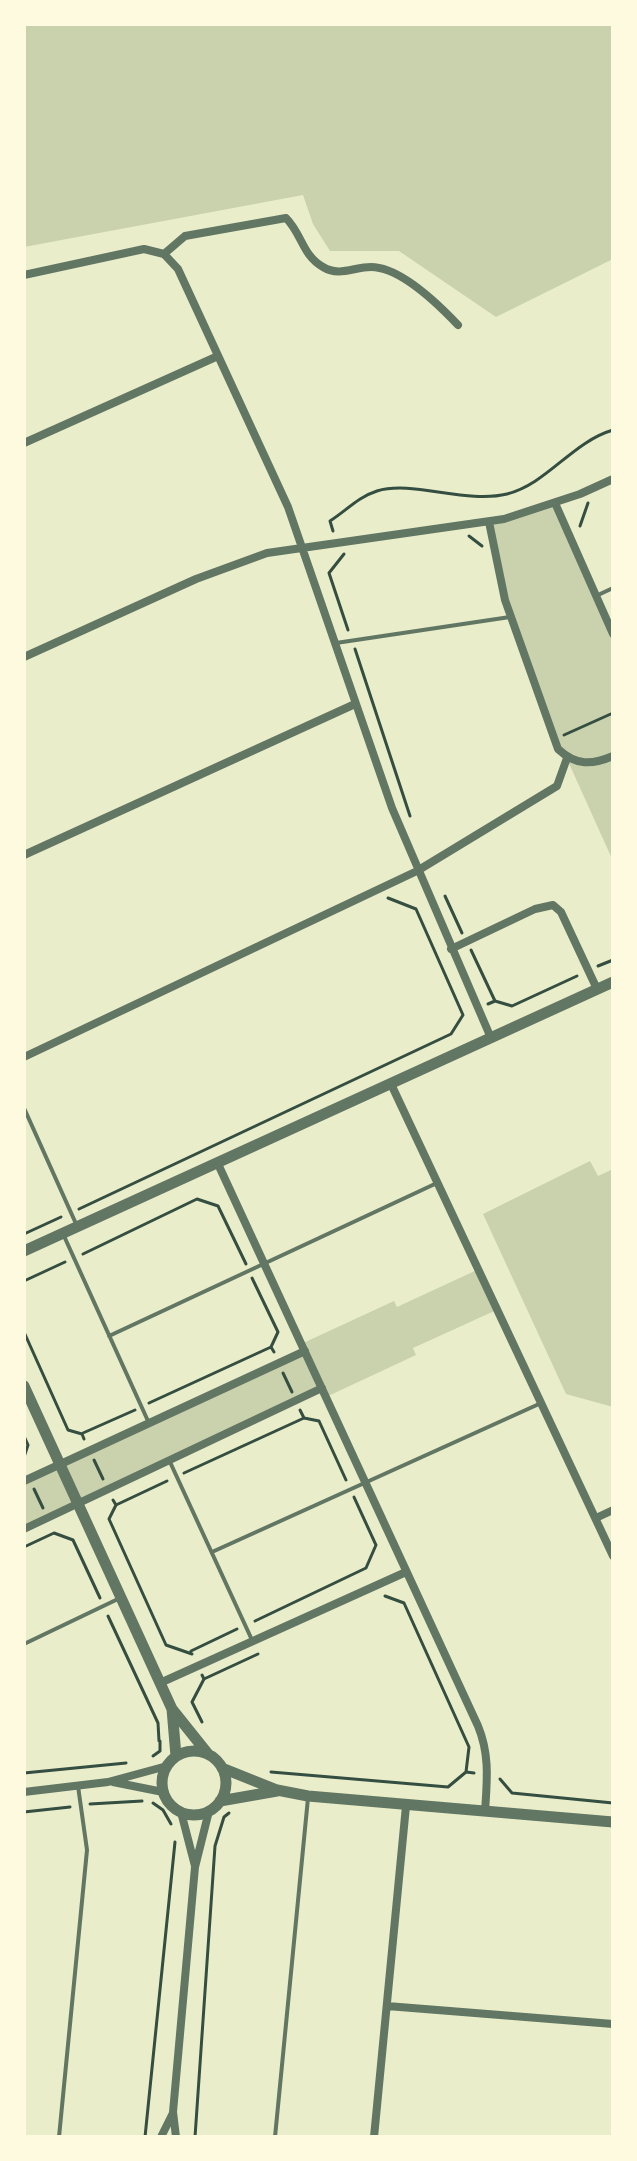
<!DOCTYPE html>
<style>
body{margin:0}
#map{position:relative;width:637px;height:2161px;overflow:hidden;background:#e9edc9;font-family:Lato,sans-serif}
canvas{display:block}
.frame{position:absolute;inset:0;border:26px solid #fefae0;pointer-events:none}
</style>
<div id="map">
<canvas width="637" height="2161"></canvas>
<div class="frame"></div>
</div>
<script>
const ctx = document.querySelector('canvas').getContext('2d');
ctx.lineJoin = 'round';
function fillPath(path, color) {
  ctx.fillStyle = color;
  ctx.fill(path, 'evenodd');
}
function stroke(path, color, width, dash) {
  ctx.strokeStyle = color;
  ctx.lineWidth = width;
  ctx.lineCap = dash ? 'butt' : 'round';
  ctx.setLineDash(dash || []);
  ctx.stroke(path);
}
fillPath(new Path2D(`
 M24 24H613V259L496 317 399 251H330L313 224 303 195 24 247Z
 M555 503 613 634V861L567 759 558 749 505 600 489 522Z
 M590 1161 598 1176 613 1169V1407L566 1394 483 1214Z
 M479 1269 501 1308 413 1348 416 1355 326 1397 322 1389 24 1528V1481L304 1352 301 1344 394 1301 397 1307Z`), '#cad2ad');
stroke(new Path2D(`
 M580 526 588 503
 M333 531 330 521C346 511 358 497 377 491 412 480 466 504 507 494 547 484 572 442 613 430
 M469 536 482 546
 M344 554 329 573 348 630
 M355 649 410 816
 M564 735 613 713
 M445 896 462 933
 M471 950 495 1001
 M598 966 613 960
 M488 1004 495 1001 512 1006 577 976
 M79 1209 451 1034 463 1015 416 909 388 898
 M24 1234 61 1217
 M83 1254 197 1199 218 1206 246 1264
 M252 1278 278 1332 271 1347
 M24 1281 65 1262
 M24 1332 68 1430 82 1434 84 1439
 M283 1373 292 1392
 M149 1403 271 1347 274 1352
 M304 1418 319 1421 346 1480
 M83 1433 135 1410
 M24 1436 28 1445 24 1457
 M94 1460 103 1479
 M184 1473 304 1418 300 1410
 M34 1489 43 1508
 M113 1500 116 1505 109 1519 166 1645 192 1654
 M116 1505 167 1481
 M24 1547 54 1533 73 1540 100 1598
 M385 1596 404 1603 469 1747 466 1772
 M108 1616 158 1723 159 1741
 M255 1621 366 1568 376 1545 354 1497
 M191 1651 237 1629
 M204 1679 258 1654
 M202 1722 192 1702 204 1679 202 1675
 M153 1756 160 1751V1741
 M271 1772 448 1787 466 1772 474 1773
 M24 1773 126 1763
 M500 1779 512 1793 613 1803
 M153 1803 163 1810 171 1824
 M90 1804 142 1801
 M24 1812 70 1807
 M145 2137 175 1842
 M195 2137 215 1846 224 1817 229 1813`), '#344e41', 3);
stroke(new Path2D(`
 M598 595 613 588
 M336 643 510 617
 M24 1108 77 1226
 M64 1236 148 1421
 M109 1336 437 1183
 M170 1462 252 1640
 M212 1552 539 1404
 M24 1644 118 1599
 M59 2137 87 1850 78 1786
 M275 2137 308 1798`), '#617663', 4);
stroke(new Path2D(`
 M164 254 185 236 286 218C302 234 302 255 323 267 339 277 354 267 371 267 400 267 439 305 458 325
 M24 275 144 249 164 254 178 269 288 507 392 808 491 1038
 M24 443 218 356
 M555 503 613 634
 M489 522 505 600 558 749C576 766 592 765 613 756
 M24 657 196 579 267 553 504 519 580 494 613 479
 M24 855 355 704
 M451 949 535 909 553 905 561 912 597 989
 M24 1057 417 871 557 786 567 758
 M391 1084 613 1556
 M218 1164 478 1726C490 1755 487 1781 485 1812
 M24 1481 305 1351
 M596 1518 613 1510
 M24 1529 322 1388
 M160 1683 406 1572
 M113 1782 163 1792
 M24 1792 108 1782 167 1766
 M181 1812 195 1866
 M387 2006 613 2024
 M161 2137 173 2113
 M176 2137 173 2112 195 1867 209 1811
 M374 2137 406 1806`), '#617663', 8);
stroke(new Path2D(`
 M24 1251 613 982
 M24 1386 172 1709 208 1754
 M172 1709 176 1756
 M162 1783a32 32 0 1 1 64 0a32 32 0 1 1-64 0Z
 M222 1768 277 1790 308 1796 613 1822
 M220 1801 277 1791`), '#617663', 11);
</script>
